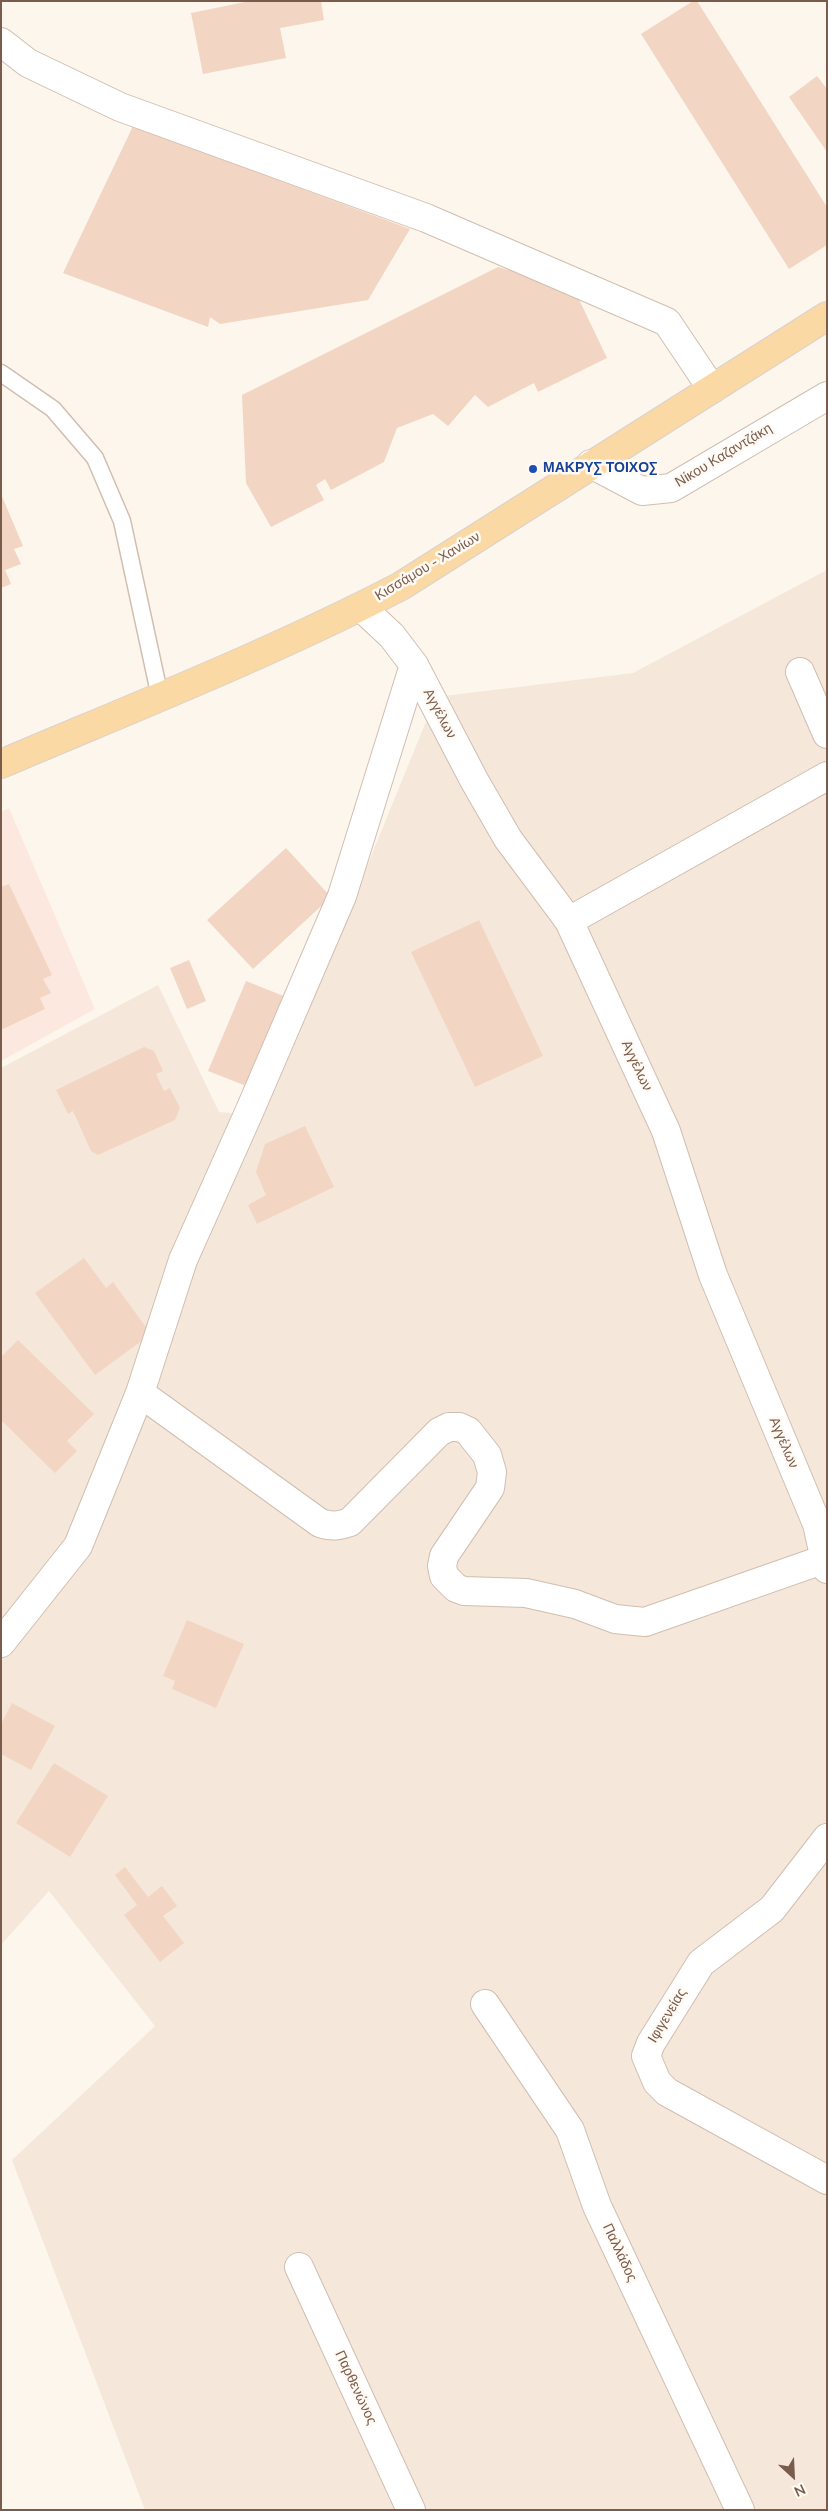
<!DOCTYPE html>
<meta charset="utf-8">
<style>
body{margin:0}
#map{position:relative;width:828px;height:2511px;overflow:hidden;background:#fdf6ec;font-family:"Nunito Sans",sans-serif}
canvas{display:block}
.frame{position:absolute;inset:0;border:2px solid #7a5c4d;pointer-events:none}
.north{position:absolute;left:768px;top:2451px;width:50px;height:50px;-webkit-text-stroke:4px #fffaf3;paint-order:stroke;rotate:155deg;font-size:14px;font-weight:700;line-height:20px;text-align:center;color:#7a5c4d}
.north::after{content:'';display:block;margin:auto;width:18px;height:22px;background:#7a5c4d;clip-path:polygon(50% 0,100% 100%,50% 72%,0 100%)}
</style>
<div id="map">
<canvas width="828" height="2511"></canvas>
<div class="frame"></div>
<div class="north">N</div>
</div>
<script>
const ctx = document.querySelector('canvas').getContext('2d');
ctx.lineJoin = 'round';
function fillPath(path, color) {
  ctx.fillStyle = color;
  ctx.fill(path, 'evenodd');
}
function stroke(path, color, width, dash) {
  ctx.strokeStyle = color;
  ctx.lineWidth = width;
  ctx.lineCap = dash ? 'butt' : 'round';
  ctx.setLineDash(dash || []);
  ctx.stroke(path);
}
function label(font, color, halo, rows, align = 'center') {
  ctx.font = font + ' "Nunito Sans",sans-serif';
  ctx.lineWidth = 5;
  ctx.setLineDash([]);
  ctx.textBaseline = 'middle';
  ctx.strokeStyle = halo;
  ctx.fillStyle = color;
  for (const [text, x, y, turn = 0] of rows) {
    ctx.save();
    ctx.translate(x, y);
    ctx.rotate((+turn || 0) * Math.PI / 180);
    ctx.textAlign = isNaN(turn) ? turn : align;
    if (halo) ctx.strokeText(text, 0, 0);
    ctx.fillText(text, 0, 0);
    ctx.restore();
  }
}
fillPath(new Path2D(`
 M827 570V2510H145L12 2160 155 2026 49 1891 1 1945V1068L158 985 219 1112 261 1116 292 1050 436 697 633 673Z`), '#f5e8da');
fillPath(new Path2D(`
 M9 808 95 1009 1 1061V812Z`), '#fde8e0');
fillPath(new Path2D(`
 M250 1H321L324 20 280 28 286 58 203 74 191 13Z
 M693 1H697L827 207V245L789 269 641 34Z
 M817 76 827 89V152L789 97Z
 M133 126 410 229 368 300 220 324 210 317 208 327 63 273Z
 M498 267 574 289 607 358 538 392 534 383 488 407 475 395 448 426 433 414 397 428 384 462 331 490 325 479 316 485 324 500 271 527 246 483 242 395Z
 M1 494 23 546 14 549 21 564 5 570 11 584 1 588Z
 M286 848 331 897 253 969 207 920Z
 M9 884 52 975 43 979 51 993 40 998 45 1009 1 1030V887Z
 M479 920 543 1056 475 1087 411 952Z
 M189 960 206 1001 187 1009 170 968Z
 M246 981 291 999 254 1089 208 1071Z
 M144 1047 154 1051 163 1071 156 1074 164 1091 170 1088 180 1108 175 1120 98 1155 91 1151 73 1111 68 1114 56 1090Z
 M305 1126 334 1187 257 1224 248 1205 266 1195 256 1172 265 1144Z
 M84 1258 106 1288 113 1282 151 1334 95 1375 35 1293Z
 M18 1340 94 1414 67 1441 77 1451 55 1473 1 1420V1357Z
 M187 1620 244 1644 216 1708 172 1689 175 1681 163 1676Z
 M12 1703 55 1726 31 1770 1 1754V1724Z
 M54 1763 108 1796 70 1857 16 1823Z
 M125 1867 148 1897 162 1886 177 1906 163 1916 184 1943 160 1962 124 1915 137 1905 115 1875Z`), '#f3d5c3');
const lane = new Path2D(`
 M1 373 53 409 95 458 122 521 160 697`);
const street = new Path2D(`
 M1 42 28 63 120 107 426 218 667 322 712 389
 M591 464 642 491 671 488 827 396
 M361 607 392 636 414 665 474 780 508 839 569 921 666 1131 713 1275 817 1524 827 1569
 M800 672 827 734
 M569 921 827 776
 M140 1393 320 1523C332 1527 338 1526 350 1522L439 1432 449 1427H459L468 1431 487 1455 492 1472 490 1488 444 1556 442 1566 444 1576 456 1588 464 1591 526 1593 575 1604 615 1619 645 1622 825 1559
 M1 1643 78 1546 140 1393 183 1260 250 1110 342 896 414 665
 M827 1838 772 1909 701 1963 651 2043 646 2056 657 2082 667 2092 827 2180
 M485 2004 570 2130 597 2206 740 2510
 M299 2267 411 2510`);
const primary = new Path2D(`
 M1 764C135 707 272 653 401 586L827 316`);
stroke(lane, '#d1beb0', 19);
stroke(street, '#d1beb0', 30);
stroke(primary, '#dad1cd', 30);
stroke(lane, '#fff', 16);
stroke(street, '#fff', 28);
stroke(primary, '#fbd9a5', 28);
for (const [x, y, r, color] of [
 [533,469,5,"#1a4fb4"]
]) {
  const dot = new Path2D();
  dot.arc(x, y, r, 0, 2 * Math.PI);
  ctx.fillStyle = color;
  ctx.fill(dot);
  stroke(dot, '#fffaf3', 2);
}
label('14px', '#7a5c4d', '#fffaf3', [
 ["Νίκου Καζαντζάκη",724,456,-31],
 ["Κισσάμου - Χανίων",428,567,-31],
 ["Αγγέλων",439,714,62],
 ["Αγγέλων",636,1066,65],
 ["Αγγέλων",783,1443,67],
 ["Ιφιγενείας",668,2016,-59],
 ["Παλλάδος",619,2253,65],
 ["Παρθενώνος",355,2388,65]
]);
label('bold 14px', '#164399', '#fffaf3', [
 ["ΜΑΚΡΥΣ ΤΟΙΧΟΣ",543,469]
], 'left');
</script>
